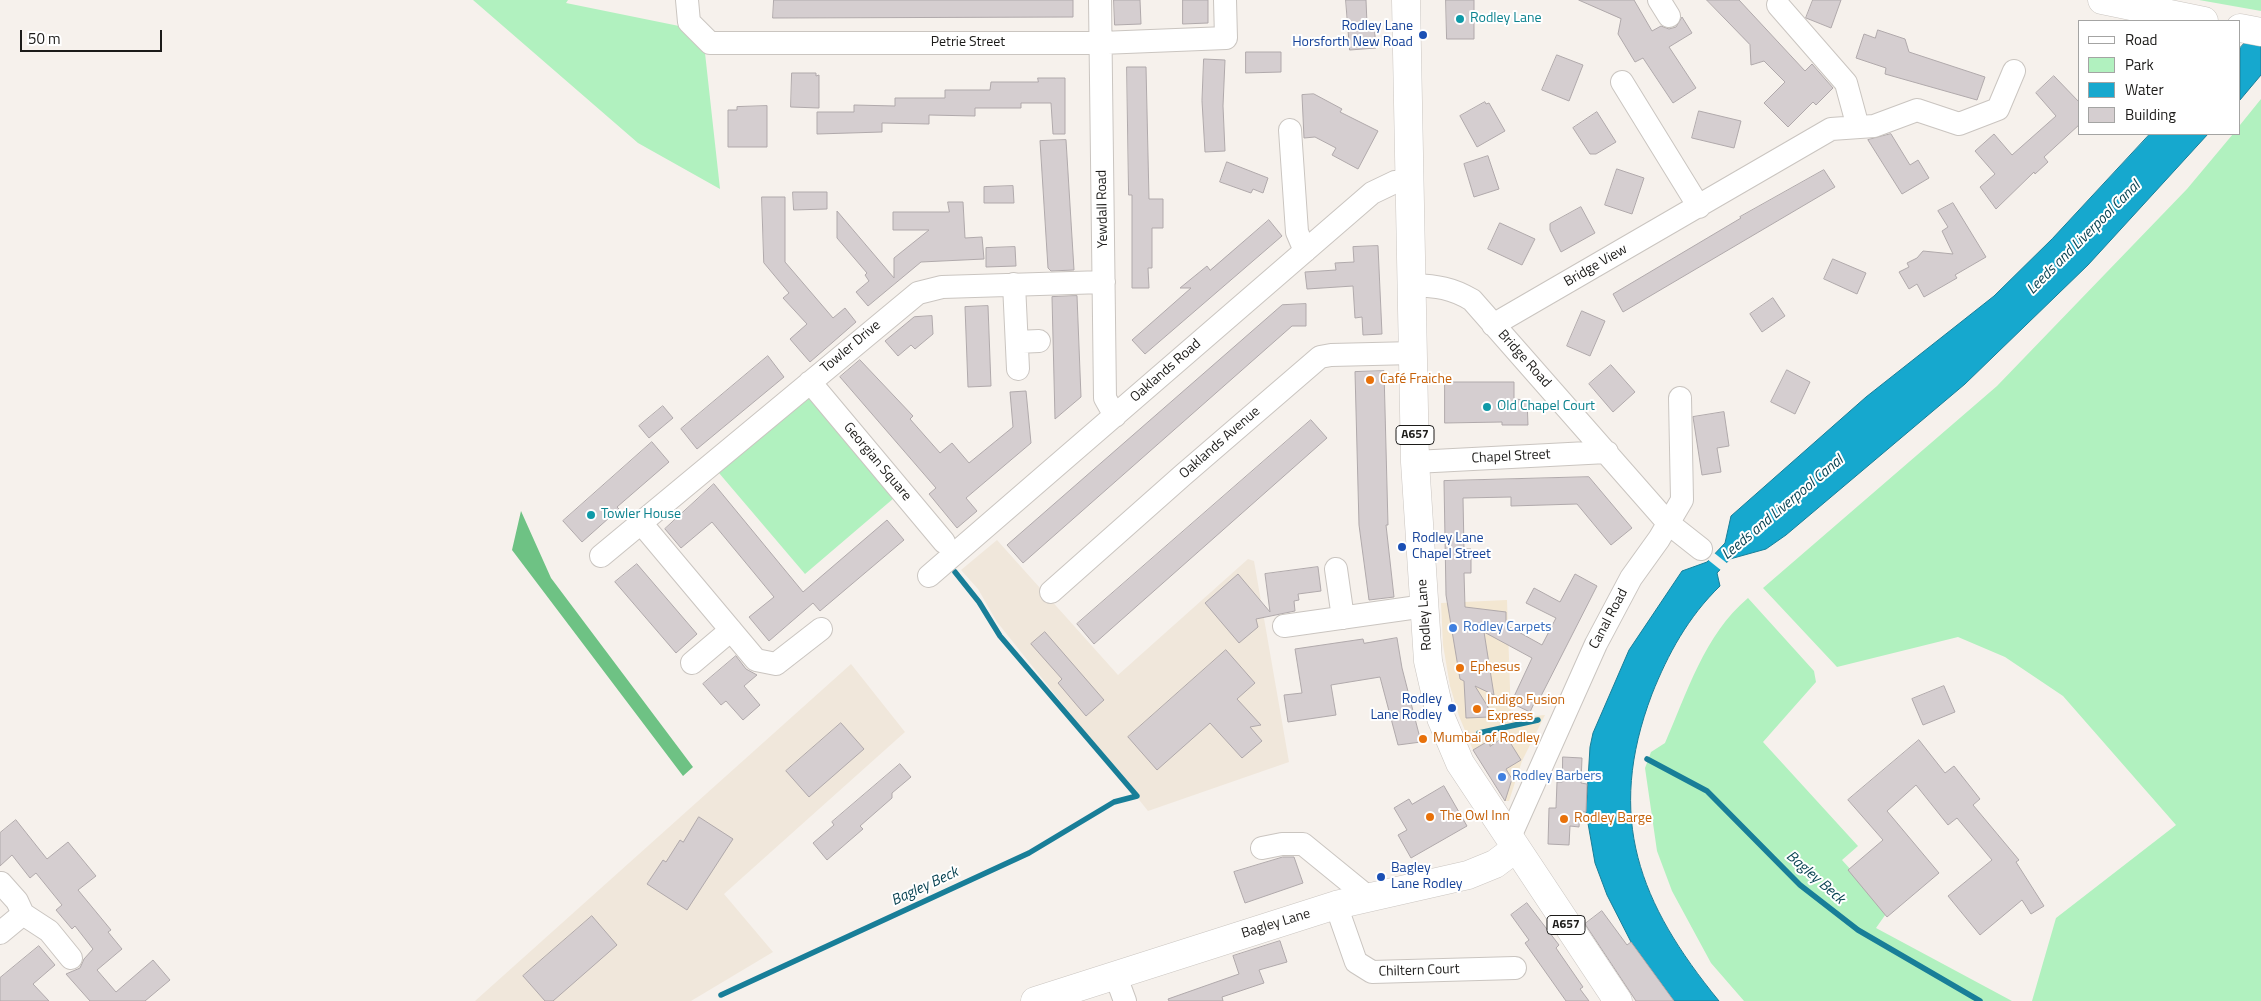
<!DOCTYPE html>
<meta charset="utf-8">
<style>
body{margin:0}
#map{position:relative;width:2261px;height:1001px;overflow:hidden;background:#f6f1ec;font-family:"Titillium Web",sans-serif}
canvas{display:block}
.legend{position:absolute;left:2078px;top:20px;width:162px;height:115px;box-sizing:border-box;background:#fff;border:1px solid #a4a4a3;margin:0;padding:6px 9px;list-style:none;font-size:15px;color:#1c1b19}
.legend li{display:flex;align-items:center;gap:10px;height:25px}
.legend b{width:25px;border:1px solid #a4a4a3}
.scale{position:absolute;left:20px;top:30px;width:142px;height:22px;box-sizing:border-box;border:2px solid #1c1b19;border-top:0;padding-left:6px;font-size:15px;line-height:18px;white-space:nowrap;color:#1c1b19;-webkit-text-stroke:4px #fff;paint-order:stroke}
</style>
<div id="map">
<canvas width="2261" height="1001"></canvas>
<ul class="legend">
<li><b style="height:6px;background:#fff"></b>Road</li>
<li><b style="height:14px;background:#b1f1bf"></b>Park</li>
<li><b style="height:14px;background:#16a8ce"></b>Water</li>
<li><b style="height:14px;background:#d5ced0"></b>Building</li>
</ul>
<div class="scale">50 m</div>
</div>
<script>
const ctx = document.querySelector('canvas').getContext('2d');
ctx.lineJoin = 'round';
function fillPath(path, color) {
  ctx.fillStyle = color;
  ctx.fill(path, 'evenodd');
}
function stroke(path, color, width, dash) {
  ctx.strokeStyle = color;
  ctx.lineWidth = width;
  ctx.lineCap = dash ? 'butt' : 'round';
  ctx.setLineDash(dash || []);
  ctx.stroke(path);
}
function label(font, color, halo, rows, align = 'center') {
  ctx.font = font + ' "Titillium Web",sans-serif';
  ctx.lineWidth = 4;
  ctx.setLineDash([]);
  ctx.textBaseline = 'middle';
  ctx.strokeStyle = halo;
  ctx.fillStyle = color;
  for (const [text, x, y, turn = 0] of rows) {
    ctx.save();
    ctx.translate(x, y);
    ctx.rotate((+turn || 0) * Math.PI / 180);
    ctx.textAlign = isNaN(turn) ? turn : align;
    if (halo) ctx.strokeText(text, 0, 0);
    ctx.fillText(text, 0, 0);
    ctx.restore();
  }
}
fillPath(new Path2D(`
 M1507 600 1511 718 1545 715 1522 761 1509 801H1505L1473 750 1459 716 1450 686 1443 645 1441 603Z`), '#f3e7d2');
fillPath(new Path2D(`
 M997 540 1118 675 1248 559 1254 561 1289 762 1148 811 997 622 978 589 961 570Z
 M851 664 905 732 724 894 773 952 691 1001H475Z`), '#f0e7db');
fillPath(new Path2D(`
 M473 0H568L566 3 684 27 705 53 720 189 638 143Z
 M2199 0H2261V11Z
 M2261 99V1001H2032L2056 918 2176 825 2063 696 2005 657 1958 637 1837 667 1763 588 1997 386 2187 189 2233 134H2240V125Z
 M808 396 894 498 805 574 719 473Z
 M1748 598 1814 671 1816 682 1763 742 1858 846 1842 860 1888 911 1876 928 2012 1001H1744L1711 963 1672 891 1657 851 1645 768 1651 752 1665 743C1687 693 1704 635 1748 598Z`), '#b1f1bf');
fillPath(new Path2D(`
 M521 511 551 578 693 767 683 776 512 550Z`), '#6ec284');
const water = new Path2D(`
 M2261 25V75L2240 100V48Z
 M2150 134H2208L2088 265 1965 384 1786 535 1766 549 1730 559 1717 573 1720 586C1688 617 1668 654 1652 694 1605 818 1639 903 1719 1001H1674L1631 942 1607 895 1595 863 1586 812 1590 747 1593 733 1629 650 1682 571 1707 562 1725 543 1731 516 1866 397 1994 296 2052 239Z`);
fillPath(water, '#16a8ce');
stroke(water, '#187e98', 1);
fillPath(new Path2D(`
 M1713 552 1728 564 1722 571 1707 559Z`), '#f6f1ec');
stroke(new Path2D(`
 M1479 733 1538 720
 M1647 759 1707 791 1800 885 1858 930 1980 1001
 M721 995 1029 853 1114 802 1137 796 1000 636 979 602 955 572`), '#187e98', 5.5);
const building = new Path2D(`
 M774 0H1073V17L773 18Z
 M1114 0H1140L1141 24 1115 25Z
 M1183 0H1208V23L1183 24Z
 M1346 0H1366L1367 24 1374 23 1376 48 1350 50Z
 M1446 0H1474V39H1447Z
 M1579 0H1634L1652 31 1661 26 1669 29 1676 27 1682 17 1692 33 1669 47 1696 88 1673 103 1643 58 1635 62 1618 34 1621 19Z
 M1707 0H1739L1805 71 1812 64 1833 88 1816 105 1813 102 1788 127 1764 103 1785 82 1764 61 1751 65 1750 45Z
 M1813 0H1841L1831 28 1806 18Z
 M1878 30 1905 39 1909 52 1985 77 1977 100 1885 74 1886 68 1856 58 1864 34 1875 38Z
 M1246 52H1281V72L1246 73Z
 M1557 55 1583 65 1569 101 1542 90Z
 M1204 59 1225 60 1223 106 1225 151 1205 152 1202 101Z
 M1127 67H1146L1149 199H1163V228H1152V268H1148L1149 288H1132V195H1129Z
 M792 73H816V76L819 75V108L791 107Z
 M2054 76 2080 103V124L2044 157 2048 162 2035 174 2034 172 1996 209 1980 187 1995 174 1975 151 1994 134 2012 155 2056 116 2036 93Z
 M1038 78H1065V134H1053L1051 103H1021V108H975V116L929 115V124L882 123V132L817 134V112H854V105L895 106V98H945V90H990L991 82H1038Z
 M1314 94 1342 109 1340 112 1378 131 1358 169 1332 155 1336 148 1315 137 1304 138 1302 95Z
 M1485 102 1486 104 1489 103 1505 131 1477 147 1460 116Z
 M767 106V147H728V110H737V107Z
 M1699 111 1741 121 1734 148 1692 138Z
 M1597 112 1616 142 1596 154H1590L1573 128Z
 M1891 134 1910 165 1918 160 1929 178 1902 194 1868 140Z
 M1066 140 1074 270 1051 271 1048 268 1040 141Z
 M1488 156 1499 189 1474 197 1464 164Z
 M1227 162 1268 178 1263 193 1253 189 1251 193 1220 182Z
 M1617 169 1644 178 1632 214 1605 205Z
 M1824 170 1835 187 1623 312 1613 294 1741 218 1740 217Z
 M1013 186 1014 203H984V187Z
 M793 192H827V209L794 210Z
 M762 197H785V262L833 318 845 308 856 322 810 362 790 339 807 324 783 298 789 293 764 263Z
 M948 202H963L965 238 982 237 984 259 921 262 868 306 856 292 869 281 865 275 867 273 837 238V211L894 278V258L929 230H893V212H949Z
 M1953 203 1986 257 1955 275 1957 278 1924 297 1917 284 1909 289 1899 272 1909 267 1907 263 1917 258 1923 251 1953 254 1942 231 1948 227 1938 211Z
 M1581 207 1595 233 1561 252 1550 230V224Z
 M1269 220 1282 236 1145 354 1132 340 1191 288H1180L1207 266 1210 270Z
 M1500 223 1535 239 1522 265 1488 249Z
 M1378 246 1382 334 1363 335 1362 317 1355 318 1353 286 1307 289 1305 272 1336 270 1335 263 1354 262 1353 247Z
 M1015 247 1016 266 986 267V248Z
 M1833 259 1866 273 1857 294 1824 279Z
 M1077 296 1081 397 1055 419 1052 297Z
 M1773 298 1785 316 1762 332 1750 314Z
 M1306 304V326H1292L1023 563 1007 545 1282 305Z
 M988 306 991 386 968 387 965 307Z
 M1582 311 1605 321 1590 356 1567 346Z
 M932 316 933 334 915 349 911 345 898 356 885 341 914 317Z
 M768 356 784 377 697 449 681 429Z
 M860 360 913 416 910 419 940 453 952 443 969 463 1013 427 1010 392 1026 391 1031 443 966 498 977 511 957 528 929 494 936 488 840 377Z
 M1611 365 1635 392 1613 412 1589 384Z
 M1787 370 1810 382 1795 414 1771 402Z
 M1384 371 1388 525H1386L1394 597 1369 600 1359 525 1355 372Z
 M1445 382H1514V399L1527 400 1528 425H1502V422L1445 423Z
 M663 406 673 418 649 438 639 426Z
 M1724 412 1729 446 1717 448 1721 472 1702 475 1693 417Z
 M1311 420 1327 438 1094 644 1077 624Z
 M652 442 669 462 617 507 619 509 582 542 563 521Z
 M1589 477 1632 528 1611 545 1577 504 1511 506V497L1463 498 1464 549H1471V573H1464L1465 607 1506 612V625L1542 645 1556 618 1526 603 1534 588 1560 602 1575 574 1597 586 1540 698 1537 697 1530 712 1511 703 1532 658 1484 632 1494 695 1475 686 1488 707 1489 717 1466 718 1464 681 1460 679 1446 595 1444 481Z
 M714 484 803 592 887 520 904 540 820 611 813 603 769 641 749 617 774 597 712 522 681 548 665 529Z
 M637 564 697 634 676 653 615 582Z
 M1318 567 1321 591 1298 594 1299 600 1294 601 1295 611 1256 619 1258 627 1239 643 1205 603 1238 574 1270 612 1265 574Z
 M1045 632 1104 700 1086 716 1058 683 1062 679 1031 644Z
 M1397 638 1402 668 1421 742 1398 745 1380 677 1331 685 1336 715 1288 722 1284 695 1302 693 1295 649 1363 639 1364 643Z
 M1226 650 1255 683 1237 699 1261 725 1250 727 1262 741 1242 758 1210 723 1157 770 1128 737Z
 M736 656 746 669 757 675 744 686 760 705 743 720 726 701 721 705 703 684Z
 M1944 686 1955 712 1923 725 1912 699Z
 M841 723 864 749 809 797 786 771Z
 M1506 736 1521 760 1506 769 1512 779 1505 801 1473 750 1490 740V746Z
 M1919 740 1945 773 1954 766 1980 799 1973 805 2019 860 2016 862 2044 906 2031 914 2022 900 1980 935 1948 896 1992 860 1957 818 1948 825 1916 785 1887 811 1939 873 1887 917 1848 870 1883 840 1848 800Z
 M1563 757 1582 758 1581 783 1587 784 1586 812H1580L1579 827 1570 826 1569 845 1548 844 1549 808H1556L1557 782H1562Z
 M900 764 911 777 892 793V798L860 826 863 829 827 860 813 843 834 825 832 822Z
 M1444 786 1467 826 1411 858 1398 835 1407 830 1394 808 1409 799 1412 804Z
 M699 817 733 839 687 910 647 884 663 860 666 862 680 840 683 842Z
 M16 820 47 859 68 842 96 876 78 890 111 930 108 932 122 949 97 970 116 992 153 960 170 980 145 1001H90L66 974 80 968 84 959 93 949 75 926 72 929 56 910 62 905 36 873 30 878 12 855 0 866V833Z
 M1283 857H1294L1303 883 1245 903 1234 872Z
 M1527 903 1559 945 1556 948 1583 987 1580 989 1589 1001H1566L1525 943 1529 940 1511 915Z
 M1602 911 1627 945 1631 942 1674 1001H1636L1585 924Z
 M592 916 617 945 553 1001H545L523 976Z
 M1280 941 1287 962 1259 970 1264 983 1222 997 1223 1001H1169L1168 999 1239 974 1233 956Z
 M39 946 55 965 33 984 49 1001H0V978Z`);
fillPath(building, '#d5ced0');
stroke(building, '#b0a9ab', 1);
const street = new Path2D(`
 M687 0 689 22 710 43H1101L1226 38 1225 0
 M1100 0 1105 398 1115 416
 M1659 0 1669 16
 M1778 5 1846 83 1858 127
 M1622 82 1699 207
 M1290 130 1297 232 1305 251
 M1014 284 1018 369
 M1413 285C1437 286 1452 288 1472 300L1668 523 1701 549
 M1493 325 1831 129 1874 126 1917 110 1959 124 1998 109 2014 71
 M1017 342 1039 341
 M810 382 944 542
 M1415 462 1607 452
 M641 523 756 660 776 664 821 629
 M601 556 918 293 942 287 1104 282
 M1336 569 1343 618
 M929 576 1372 193 1395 182 1411 181
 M1051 592 1183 475 1320 357 1331 355 1414 353
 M1284 626 1425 606
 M692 663 731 630
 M1509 839 1596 644 1631 578 1659 539 1682 500 1680 398
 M1262 848 1282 844H1303L1368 897
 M1 883 17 901 23 914 49 931 71 958
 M1336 905 1356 962 1372 972 1515 968
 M0 933 23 914
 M1115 974 1125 1001`);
const secondary = new Path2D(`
 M1035 1001 1336 905 1468 875 1495 864 1515 849`);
const primary = new Path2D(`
 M1406 0 1415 462 1428 661 1441 718 1460 763 1618 1001`);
const highway = new Path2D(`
 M2102 0 2204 21
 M2240 28 2261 32`);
stroke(street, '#cac5c0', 24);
stroke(secondary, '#cac5c0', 29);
stroke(primary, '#cac5c0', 29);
stroke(highway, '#cac5c0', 29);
stroke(street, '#fff', 22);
stroke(secondary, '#fff', 28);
stroke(primary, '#fff', 28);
stroke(highway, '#fff', 28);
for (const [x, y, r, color] of [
 [1460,19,5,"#0f9aa8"],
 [1423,35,5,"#1a4fb4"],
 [1370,380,5,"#e8710a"],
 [1487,407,5,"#0f9aa8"],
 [591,515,5,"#0f9aa8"],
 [1402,547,5,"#1a4fb4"],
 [1453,628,5,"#3f7fe0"],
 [1460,668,5,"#e8710a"],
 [1452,708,5,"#1a4fb4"],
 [1477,709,5,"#e8710a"],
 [1423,739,5,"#e8710a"],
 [1502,777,5,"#3f7fe0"],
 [1430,817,5,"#e8710a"],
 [1564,819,5,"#e8710a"],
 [1381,877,5,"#1a4fb4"]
]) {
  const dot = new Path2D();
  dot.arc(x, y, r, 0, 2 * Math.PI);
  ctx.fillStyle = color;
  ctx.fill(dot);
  stroke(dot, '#fff', 2);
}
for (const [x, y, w] of [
 [1415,435,38],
 [1566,925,38]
]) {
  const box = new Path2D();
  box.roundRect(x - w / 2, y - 9.5, w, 19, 4);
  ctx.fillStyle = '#fff';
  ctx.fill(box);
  stroke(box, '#1c1b19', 1);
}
label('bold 12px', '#1c1b19', null, [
 ["A657",1415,435],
 ["A657",1566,925]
]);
label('14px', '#0d838f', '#fff', [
 ["Rodley Lane",1470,19],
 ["Old Chapel Court",1497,407],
 ["Towler House",601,515]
], 'left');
label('14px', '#164399', '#fff', [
 ["Rodley Lane",1413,27],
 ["Horsforth New Road",1413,43],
 ["Rodley Lane",1412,539,"left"],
 ["Chapel Street",1412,555,"left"],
 ["Rodley",1442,700],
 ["Lane Rodley",1442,716],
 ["Bagley",1391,869,"left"],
 ["Lane Rodley",1391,885,"left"]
], 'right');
label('14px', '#1c1b19', '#fff', [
 ["Petrie Street",968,43],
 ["Yewdall Road",1103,209,-91],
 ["Bridge View",1596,266,-30],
 ["Towler Drive",851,347,-40],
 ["Bridge Road",1524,359,48],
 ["Oaklands Road",1166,371,-41],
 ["Oaklands Avenue",1220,443,-41],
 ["Chapel Street",1511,457,-3],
 ["Georgian Square",877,462,50],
 ["Rodley Lane",1425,615,-94],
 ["Canal Road",1609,619,-62],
 ["Bagley Lane",1276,924,-17],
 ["Chiltern Court",1419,971,-2]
]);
label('14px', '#c56008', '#fff', [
 ["Café Fraiche",1380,380],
 ["Ephesus",1470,668],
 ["Indigo Fusion",1487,701],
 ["Express",1487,717],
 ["Mumbai of Rodley",1433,739],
 ["The Owl Inn",1440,817],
 ["Rodley Barge",1574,819]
], 'left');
label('14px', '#366cbe', '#fff', [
 ["Rodley Carpets",1463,628],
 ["Rodley Barbers",1512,777]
], 'left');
label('italic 15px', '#043f4f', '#fff', [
 ["Leeds and Liverpool Canal",2084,238,-45],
 ["Leeds and Liverpool Canal",1783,508,-40],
 ["Bagley Beck",1815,878,41],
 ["Bagley Beck",925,887,-25]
]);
</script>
